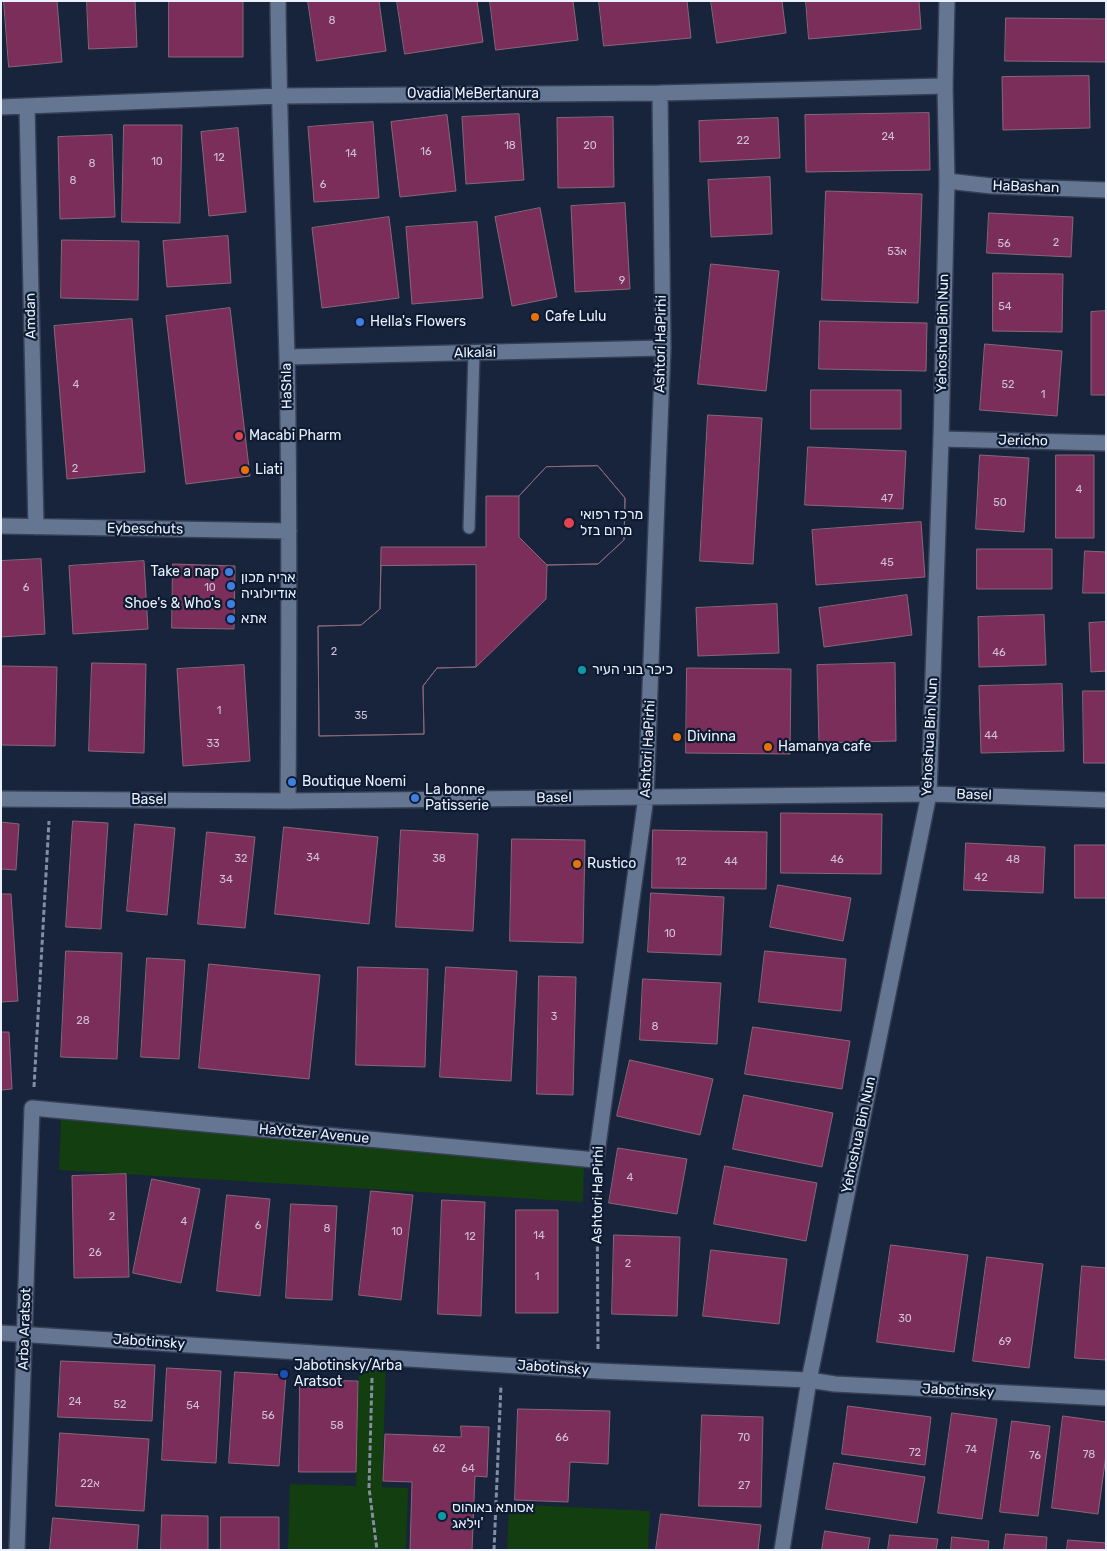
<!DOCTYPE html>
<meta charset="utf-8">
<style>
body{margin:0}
#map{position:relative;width:1107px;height:1551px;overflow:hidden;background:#17243c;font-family:Rubik,sans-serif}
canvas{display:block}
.frame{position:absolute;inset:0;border:2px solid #e9f1fe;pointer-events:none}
</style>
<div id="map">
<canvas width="1107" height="1551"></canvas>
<div class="frame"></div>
</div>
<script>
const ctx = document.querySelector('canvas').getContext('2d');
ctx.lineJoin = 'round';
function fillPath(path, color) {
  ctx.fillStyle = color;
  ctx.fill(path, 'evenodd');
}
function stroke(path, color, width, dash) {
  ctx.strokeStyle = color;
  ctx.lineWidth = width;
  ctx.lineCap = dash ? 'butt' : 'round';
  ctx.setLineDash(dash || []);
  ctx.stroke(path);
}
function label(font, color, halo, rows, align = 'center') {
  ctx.font = font + ' Rubik,"Noto Sans Hebrew",sans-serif';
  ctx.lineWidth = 4.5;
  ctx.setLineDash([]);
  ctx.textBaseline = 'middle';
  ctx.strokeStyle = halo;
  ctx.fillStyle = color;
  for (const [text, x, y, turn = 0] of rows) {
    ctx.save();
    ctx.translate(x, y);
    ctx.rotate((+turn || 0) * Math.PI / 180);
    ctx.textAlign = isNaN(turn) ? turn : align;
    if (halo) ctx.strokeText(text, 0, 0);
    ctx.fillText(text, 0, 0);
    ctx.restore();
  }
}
fillPath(new Path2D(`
 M61 1119 584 1166 583 1202 59 1170Z
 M359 1363 386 1364 382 1487 408 1488 406 1550H288L290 1484 356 1486Z
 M509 1504 650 1511 648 1550H507Z`), '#123e10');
const building = new Path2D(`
 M4 1H57L62 62 9 67Z
 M87 1H135L137 47 89 49Z
 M169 1H243V57H169Z
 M308 1H379L386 51 317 61Z
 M397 1H477L483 42 405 54Z
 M490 1H573L578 40 496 50Z
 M599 1H687L691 38 604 46Z
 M711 1H782L786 33 717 43Z
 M806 1H919L921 29 809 39Z
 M1006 18 1106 19V62L1005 61Z
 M1089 76 1090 128 1003 130 1002 77Z
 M929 113 930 170 806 172 805 115Z
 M519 114 524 180 466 184 462 117Z
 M447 115 456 191 400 197 391 122Z
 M613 117 614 187 558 188 557 118Z
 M778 118 780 158 700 162 699 121Z
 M373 122 379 198 314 202 308 127Z
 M124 125H182L180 223 122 222Z
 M238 128 246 212 209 216 201 132Z
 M112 135 115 217 60 219 58 137Z
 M770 177 772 234 711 237 708 180Z
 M826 191 922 194 918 303 822 300Z
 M625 203 630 289 575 292 571 206Z
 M540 208 557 297 512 306 495 217Z
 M989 213 1073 217 1071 257 987 253Z
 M389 217 399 298 322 308 312 228Z
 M477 222 483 298 412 304 406 227Z
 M228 236 231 283 167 287 163 241Z
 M62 240 139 241 138 300 61 298Z
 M711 264 779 271 766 391 698 384Z
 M993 273 1063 274 1062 332 993 331Z
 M230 308 250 476 186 484 166 316Z
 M1106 311V395H1091V312Z
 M132 319 145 472 67 479 54 326Z
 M820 321 927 323 926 371 819 369Z
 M985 344 1062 351 1057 416 980 410Z
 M811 390H901V429H811Z
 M708 415 762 418 753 564 700 561Z
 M808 447 906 451 903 509 805 505Z
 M980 455 1029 458 1024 532 976 529Z
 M1056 455H1094V538H1056Z
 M598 466 625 498 624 540 598 564 547 565 546 599 476 667 437 668 423 686 424 734 319 736 318 626 361 625 380 609 381 547H486V496H519L546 467Z
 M598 466 625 498 624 540 598 564 547 565 519 537V496L546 467Z
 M921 522 925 577 816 585 812 530Z
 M977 549H1052V589H977Z
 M1085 551 1106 552V593H1083Z
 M41 559 45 634 1 637V561Z
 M144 561 148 629 73 634 69 566Z
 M173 564 235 566 234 629 172 628Z
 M476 565V667L437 668 423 686 424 734 319 736 318 626 361 625 380 609 381 566Z
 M907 595 912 635 824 647 819 608Z
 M777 604 779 653 698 656 696 608Z
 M1044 615 1046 665 979 667 978 617Z
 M1106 622V671L1091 672 1089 623Z
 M92 663 146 664 144 753 89 751Z
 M895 663 896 741 819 743 817 665Z
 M244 665 250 761 183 766 177 669Z
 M1 666 57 667 55 746 1 745Z
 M687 668 791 669 790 754 686 753Z
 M1062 684 1064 751 981 753 979 686Z
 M1083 691H1106V763H1084Z
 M781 813 882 814 881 874 781 873Z
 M73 821 108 823 101 929 66 927Z
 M1 822 19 824 16 870 1 869Z
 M135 824 175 828 167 915 127 911Z
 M284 827 378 837 369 924 275 914Z
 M401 830 478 834 473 931 396 927Z
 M653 830 767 832 766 889 652 888Z
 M207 832 255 837 245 928 198 924Z
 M512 839 585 840 583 943 510 941Z
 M966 843 1045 847 1043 893 964 890Z
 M1075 845H1106V898H1075Z
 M778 885 851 898 843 941 770 927Z
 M651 893 724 897 721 955 648 952Z
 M1 894H11L18 1001 1 1002Z
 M66 951 122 953 117 1059 61 1057Z
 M765 951 846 959 841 1011 759 1002Z
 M147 958 185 960 179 1059 141 1057Z
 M209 964 320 975 309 1079 199 1068Z
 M358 967 428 969 425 1067 356 1065Z
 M446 967 517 971 511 1081 440 1077Z
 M539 976 576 977 573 1095 537 1094Z
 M643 979 721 983 717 1044 640 1040Z
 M753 1027 850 1041 842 1089 745 1074Z
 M1 1032H9L12 1089 1 1090Z
 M630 1060 713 1079 700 1135 617 1116Z
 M744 1095 833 1113 822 1167 733 1149Z
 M618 1148 687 1159 677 1214 609 1203Z
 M725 1166 817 1183 806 1241 714 1224Z
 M126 1174 129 1277 74 1278 72 1176Z
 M152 1179 200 1189 181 1283 133 1273Z
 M371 1191 413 1195 401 1300 359 1295Z
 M227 1195 270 1199 260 1296 217 1291Z
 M442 1200 485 1202 481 1316 438 1314Z
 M291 1204 337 1206 332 1300 286 1298Z
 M516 1210H558V1313H516Z
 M614 1235 680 1237 677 1316 612 1314Z
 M891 1245 968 1255 954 1352 877 1342Z
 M711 1250 787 1259 779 1324 703 1316Z
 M987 1257 1043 1264 1029 1368 973 1361Z
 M1082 1266 1106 1268V1360L1075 1358Z
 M61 1361 155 1365 152 1421 58 1417Z
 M167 1368 221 1371 216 1463 162 1460Z
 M235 1372 286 1375 279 1466 229 1463Z
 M300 1380 358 1381 356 1472H299Z
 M848 1406 931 1417 925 1465 842 1454Z
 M518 1409 610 1411 608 1464 570 1462 568 1502 515 1500Z
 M952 1413 997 1419 982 1519 938 1513Z
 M702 1415 763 1417 761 1507 699 1506Z
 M1063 1416 1106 1422V1455L1098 1514 1052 1508Z
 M1012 1421 1050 1426 1038 1516 1000 1512Z
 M461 1426 489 1427 487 1477 475 1476 472 1550H410L412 1482 383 1481 385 1434 461 1437Z
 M60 1433 149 1439 144 1511 56 1506Z
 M834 1463 925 1477 917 1523 826 1509Z
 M661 1514 761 1525 758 1550H656Z
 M162 1515 208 1516V1550H161Z
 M221 1517H279V1550H221Z
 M53 1518 139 1525 137 1550H50Z
 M825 1531 870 1538 868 1550H822Z
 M1006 1534 1047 1537 1046 1550H1004Z
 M890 1535 938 1539 936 1550H888Z
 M952 1537 989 1541 988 1550H951Z
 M1068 1540 1106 1543V1550H1067Z`);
fillPath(building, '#7c2e5b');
stroke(building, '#886777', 1);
const service = new Path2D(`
 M469 528 474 353`);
const pedestrian = new Path2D(`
 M646 797 658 473`);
const minor = new Path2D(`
 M278 1C279 120 284 240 287 359 290 506 289 653 288 801
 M27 106 36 527
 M1 107 279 96 660 93 945 86
 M947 181 992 186 1106 190
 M287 357 663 348
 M941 439 1106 443
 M658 473 663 348 660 93
 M1 526 289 531
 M1 799 288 801 929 794 1106 800
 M17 1550 32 1108 596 1160 646 797`);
const tertiary = new Path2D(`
 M1 1333 598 1371 809 1380 835 1384 1106 1398
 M782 1550 809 1380 929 794 941 439 947 181 945 86 947 1`);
stroke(service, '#363f53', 14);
stroke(pedestrian, '#363f53', 18);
stroke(minor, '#363f53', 18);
stroke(tertiary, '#363f53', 18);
stroke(new Path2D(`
 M34 1087 49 821
 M597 1179 598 1351
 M372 1378 369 1488 377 1550
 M494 1550 501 1385`), '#848ea0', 3, [5, 2.5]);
stroke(service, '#657693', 11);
stroke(pedestrian, '#657693', 15);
stroke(minor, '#657693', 15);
stroke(tertiary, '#657693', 15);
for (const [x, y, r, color] of [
 [535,317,5,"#e8710a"],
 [360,322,5,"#3f7fe0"],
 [239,436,5,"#e0444e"],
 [245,470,5,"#e8710a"],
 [569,523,6,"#e0444e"],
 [229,572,5,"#3f7fe0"],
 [231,586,5,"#3f7fe0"],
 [231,604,5,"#3f7fe0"],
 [231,619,5,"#3f7fe0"],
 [582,670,5,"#0f9aa8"],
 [677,737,5,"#e8710a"],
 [768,747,5,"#e8710a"],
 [292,782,5,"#3f7fe0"],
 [415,798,5,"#3f7fe0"],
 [577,864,5,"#e8710a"],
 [284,1374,5,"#1a4fb4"],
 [442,1516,5,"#0f9aa8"]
]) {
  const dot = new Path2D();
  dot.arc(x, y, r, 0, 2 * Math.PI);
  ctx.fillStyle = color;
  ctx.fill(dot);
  stroke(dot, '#0e1b32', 2);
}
label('11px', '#cec0d5', null, [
 ["8",332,21],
 ["24",888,137],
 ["22",743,141],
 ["18",510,146],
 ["20",590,146],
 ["16",426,152],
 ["14",351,154],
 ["12",219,158],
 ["10",157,162],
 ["8",92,164],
 ["8",73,181],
 ["6",323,185],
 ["2",1056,243],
 ["56",1004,244],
 ["53א",897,252],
 ["9",622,281],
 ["54",1005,307],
 ["4",76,385],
 ["52",1008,385],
 ["1",1043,395],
 ["2",75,469],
 ["4",1079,490],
 ["47",887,499],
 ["50",1000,503],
 ["45",887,563],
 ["6",26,588],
 ["10",210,588],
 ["2",334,652],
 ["46",999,653],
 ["1",219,711],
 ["35",361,716],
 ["44",991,736],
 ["33",213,744],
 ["34",313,858],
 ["32",241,859],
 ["38",439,859],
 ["46",837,860],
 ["48",1013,860],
 ["12",681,862],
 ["44",731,862],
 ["42",981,878],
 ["34",226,880],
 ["10",670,934],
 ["3",554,1017],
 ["28",83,1021],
 ["8",655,1027],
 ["4",630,1178],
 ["2",112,1217],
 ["4",184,1222],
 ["6",258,1226],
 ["8",327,1229],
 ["10",397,1232],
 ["14",539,1236],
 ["12",470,1237],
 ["26",95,1253],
 ["2",628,1264],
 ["1",537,1277],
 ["30",905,1319],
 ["69",1005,1342],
 ["24",75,1402],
 ["52",120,1405],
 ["54",193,1406],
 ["56",268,1416],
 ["58",337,1426],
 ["66",562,1438],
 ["70",744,1438],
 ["62",439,1449],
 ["74",971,1450],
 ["72",915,1453],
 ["78",1089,1455],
 ["76",1035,1456],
 ["64",468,1469],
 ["22א",90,1484],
 ["27",744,1486]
]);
label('14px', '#e9f1fe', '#0e1b32', [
 ["Ovadia MeBertanura",473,94],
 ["HaBashan",1026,187,2],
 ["Amdan",31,316,-91],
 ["Yehoshua Bin Nun",943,333,-89],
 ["Ashtori HaPirhi",661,344,-89],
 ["Alkalai",475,353,-1],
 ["HaShla",287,386,-91],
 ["Jericho",1023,441,1],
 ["Eybeschuts",145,529,1],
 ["Yehoshua Bin Nun",930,737,-87],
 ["Ashtori HaPirhi",648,749,-87],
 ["Basel",974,795,2],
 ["Basel",554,798,-1],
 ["Basel",149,800],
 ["HaYotzer Avenue",314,1134,5],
 ["Yehoshua Bin Nun",859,1135,-78],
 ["Ashtori HaPirhi",598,1195,-89],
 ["Arba Aratsot",25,1329,-88],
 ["Jabotinsky",149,1342,4],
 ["Jabotinsky",553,1368,4],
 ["Jabotinsky",958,1391,3]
]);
label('14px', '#e9f1fe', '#0e1b32', [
 ["Cafe Lulu",545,317],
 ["Hella's Flowers",370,322],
 ["Macabi Pharm",249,436],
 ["Liati",255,470],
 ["מרכז רפואי",580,515],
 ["מרום בזל",580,531],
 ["Take a nap",219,572,"right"],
 ["אריה מכון",241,578],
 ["אודיולוגיה",241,594],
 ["Shoe's & Who's",221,604,"right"],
 ["אתא",241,619],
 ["כיכר בוני העיר",592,670],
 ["Divinna",687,737],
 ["Hamanya cafe",778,747],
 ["Boutique Noemi",302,782],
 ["La bonne",425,790],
 ["Patisserie",425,806],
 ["Rustico",587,864],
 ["Jabotinsky/Arba",294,1366],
 ["Aratsot",294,1382],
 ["אסותא באוהוס",452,1508],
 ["וילאג'",452,1524]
], 'left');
</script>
